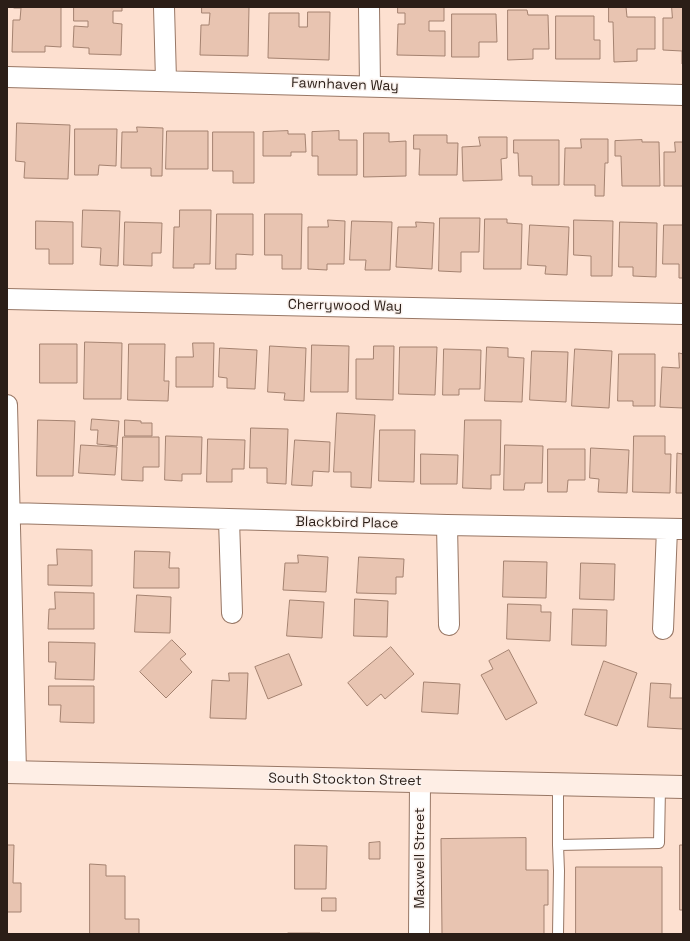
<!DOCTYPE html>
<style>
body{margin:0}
#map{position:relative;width:690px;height:941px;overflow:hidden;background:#fde0d0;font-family:"Space Grotesk",sans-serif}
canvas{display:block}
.frame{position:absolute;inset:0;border:8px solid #2b1e17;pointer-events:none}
</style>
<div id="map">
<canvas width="690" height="941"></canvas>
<div class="frame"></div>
</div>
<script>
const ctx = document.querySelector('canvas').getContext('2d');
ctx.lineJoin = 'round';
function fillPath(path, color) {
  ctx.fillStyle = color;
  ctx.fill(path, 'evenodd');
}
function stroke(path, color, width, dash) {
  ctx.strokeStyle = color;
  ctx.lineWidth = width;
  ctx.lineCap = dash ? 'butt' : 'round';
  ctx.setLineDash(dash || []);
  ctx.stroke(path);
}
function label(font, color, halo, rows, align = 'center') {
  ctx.font = font + ' "Space Grotesk",sans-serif';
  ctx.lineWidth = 3;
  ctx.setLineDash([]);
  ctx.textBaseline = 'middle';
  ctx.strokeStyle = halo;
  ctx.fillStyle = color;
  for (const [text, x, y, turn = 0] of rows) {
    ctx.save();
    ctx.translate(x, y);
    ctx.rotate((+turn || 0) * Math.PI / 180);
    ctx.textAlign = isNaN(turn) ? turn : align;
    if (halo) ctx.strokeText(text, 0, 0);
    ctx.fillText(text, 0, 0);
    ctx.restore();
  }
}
const building = new Path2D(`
 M14 7H61V47L45 46V52H12L13 20H20L21 8H14Z
 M74 7H122V11H113V23L122 24 121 55 89 54V48L73 47 74 26 88 27V21H74Z
 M202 7H249L248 56 200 55 201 25H209L210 13H202Z
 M398 7H444V21H429V31H445V56L397 55 398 24H405V13H398Z
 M609 7H626L627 17H655V49H637V61L614 62 613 22H609Z
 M672 7H683V64H682V51L663 50V18H672Z
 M508 10H527L528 15H548L549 49H533V59L508 60Z
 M308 12H330L329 60 268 58 269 13H299V27H307Z
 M452 14H496L497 42H479V57H452Z
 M556 16H594V40H600V59H556Z
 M17 123 70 125 68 179 24 178 25 162 16 161Z
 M137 127 163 128 162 176H151V168H121L122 132H137Z
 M75 129H117L116 166 99 165 98 175H75Z
 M167 131H208V169H166Z
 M288 131V134H305L306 152H291V156H263V132Z
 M339 131V140H357V175H318V156H312V132Z
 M213 132H254V183H233V171H213Z
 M364 133H389V142L406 141V176L364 177Z
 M414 135H447V143H458L457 175H419L420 149H414Z
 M479 137H507V158L501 159 502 180 463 181 462 147 480 146Z
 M581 139H608V163H605L604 196H595V185H564L565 148H581Z
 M514 140H559V185H532V176H519L518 153H514Z
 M642 140V142H659L660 186H622L621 156H615V141Z
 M675 142H683V186H664V152H675Z
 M83 210 120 211 118 266 100 265 101 248 82 247Z
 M180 210H211L210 264H194V268H173L174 227H179Z
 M217 214H253V255L236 254V269H216Z
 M265 214H302L301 269H282V255H265Z
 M440 218H480L479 252H461V272L439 271Z
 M485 219H507V223L522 224 521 269H484Z
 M328 220 345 221 344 264H327V270L308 269V227H328Z
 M574 220 613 221 612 276H591V256L574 255Z
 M36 221 73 222V264H49V249H36Z
 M352 221 392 222 390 270H365L366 260H350Z
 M125 222 162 223 161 253H152V266L124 265Z
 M416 222 434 223 432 269 396 267 398 227H416Z
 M620 222 657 223 656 277 633 276V267H619Z
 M530 225 569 227 567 275 545 274 546 266 528 265Z
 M664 225H683V278H679V264H663Z
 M85 342 122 343 121 399H84Z
 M193 343H214L213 387H176V357H193Z
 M40 344H77V383H40Z
 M129 344H165L164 381H169L168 401 128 400Z
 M312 345 349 346 348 392H311Z
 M270 346 306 348 304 401 284 400 285 393 268 392Z
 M374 346H394L393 400 356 399V359H373Z
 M400 347H437L435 395 399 394Z
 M487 347 508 348V357L524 358 522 402 485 401Z
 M220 348 257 350 255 389 227 388V378L219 377Z
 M444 349 481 350 480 389H459V395H443Z
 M575 349 612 351 609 408 572 406Z
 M532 351 568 352 566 402 530 400Z
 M679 353 683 354V408L660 407 662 367 679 368Z
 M619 354H655V406H633V401H618Z
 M337 413 375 415 371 488 351 487V472H334Z
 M92 419 119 421 117 446 97 444 98 430H91Z
 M38 420 75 421 73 476H37Z
 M125 420 141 421V423H152V436H125Z
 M465 420H501L500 475H491V489L463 488Z
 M251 428 288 429 286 484 267 483V468H250Z
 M380 430H415L414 482 379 481Z
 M166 436 202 437 201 474H182V481L165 480Z
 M634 436H665V454H671L670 493 633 492Z
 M683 436V493H676L677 453 682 454Z
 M123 437H159V467H143V481L122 480Z
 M208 439 245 440 244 469H232V482H207Z
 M295 440 330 442 329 472 313 471 312 486 292 485Z
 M81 445 117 447 115 475 79 473Z
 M505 445 543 446 542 483H525L524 490H504Z
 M591 448 629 450 627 493 598 492 599 479 590 478Z
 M548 449H585V480H568L567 492H548Z
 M421 454 458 455 457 484H421Z
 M57 549 92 550V586L48 585V565H57Z
 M135 551 170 552 169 568H179V588H134Z
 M298 555 328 557 326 592 283 590 285 563H298Z
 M359 557 404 559 403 577H396V594L357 593Z
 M504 561 547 562 546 598 503 597Z
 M581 563 615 564 614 600 580 599Z
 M55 592 94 593V629H48L49 609H55Z
 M137 595 171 597 170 633 135 632Z
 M355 599 388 601 387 637 354 636Z
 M290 600 324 602 322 638 287 636Z
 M508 604 541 605V612H551L550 641 507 639Z
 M573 609 607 610 606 646 572 645Z
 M172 640 186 654 180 659 192 672 166 698 140 672Z
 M49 642 95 643 94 680 55 679 56 662H49Z
 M391 647 414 674 385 699 381 694 367 706 348 683Z
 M509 650 537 703 506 720 481 675 493 669 489 661Z
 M289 654 302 685 268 699 255 667Z
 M604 661 637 673 617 726 585 715Z
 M229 673H248L246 719 210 718 212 680 229 681Z
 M424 682 460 684 458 714 422 712Z
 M651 683 671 684 670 698H683V729L648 727Z
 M49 686H94V723L60 722 61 705H49Z
 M526 838V870H548V905H544V934H442L441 839Z
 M380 842V859H369V843Z
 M7 845H14L13 883H21V912H7Z
 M295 845 327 846 326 889H295Z
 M680 845H683V910H680Z
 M90 864 106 865V876H125V919H139V934H90Z
 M576 867H662V934H576Z
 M322 898H336V911H322Z
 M288 933H320V934H288Z`);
fillPath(building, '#e8c4b1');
stroke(building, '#a48270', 1);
const lane = new Path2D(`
 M558 784V845L659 843 660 787
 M558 845 559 871 558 934`);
const street = new Path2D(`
 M164 7 166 80
 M369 7 370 86
 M7 77 683 95
 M7 299 683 314
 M7 405 16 772
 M10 513 447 525 683 529
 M229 520 232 613
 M447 525 449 625
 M663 629 667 529
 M419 934 420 782`);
const secondary = new Path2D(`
 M7 772 683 787`);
stroke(lane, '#987765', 12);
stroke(street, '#987765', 22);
stroke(secondary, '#987765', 24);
stroke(lane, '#fff', 10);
stroke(street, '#fff', 20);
stroke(secondary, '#feeee5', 22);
label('14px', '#2b1e17', '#faf2ee', [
 ["Fawnhaven Way",345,85,2],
 ["Cherrywood Way",345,306,1],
 ["Blackbird Place",347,523,1],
 ["South Stockton Street",345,780,1],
 ["Maxwell Street",420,858,-90]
]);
</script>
